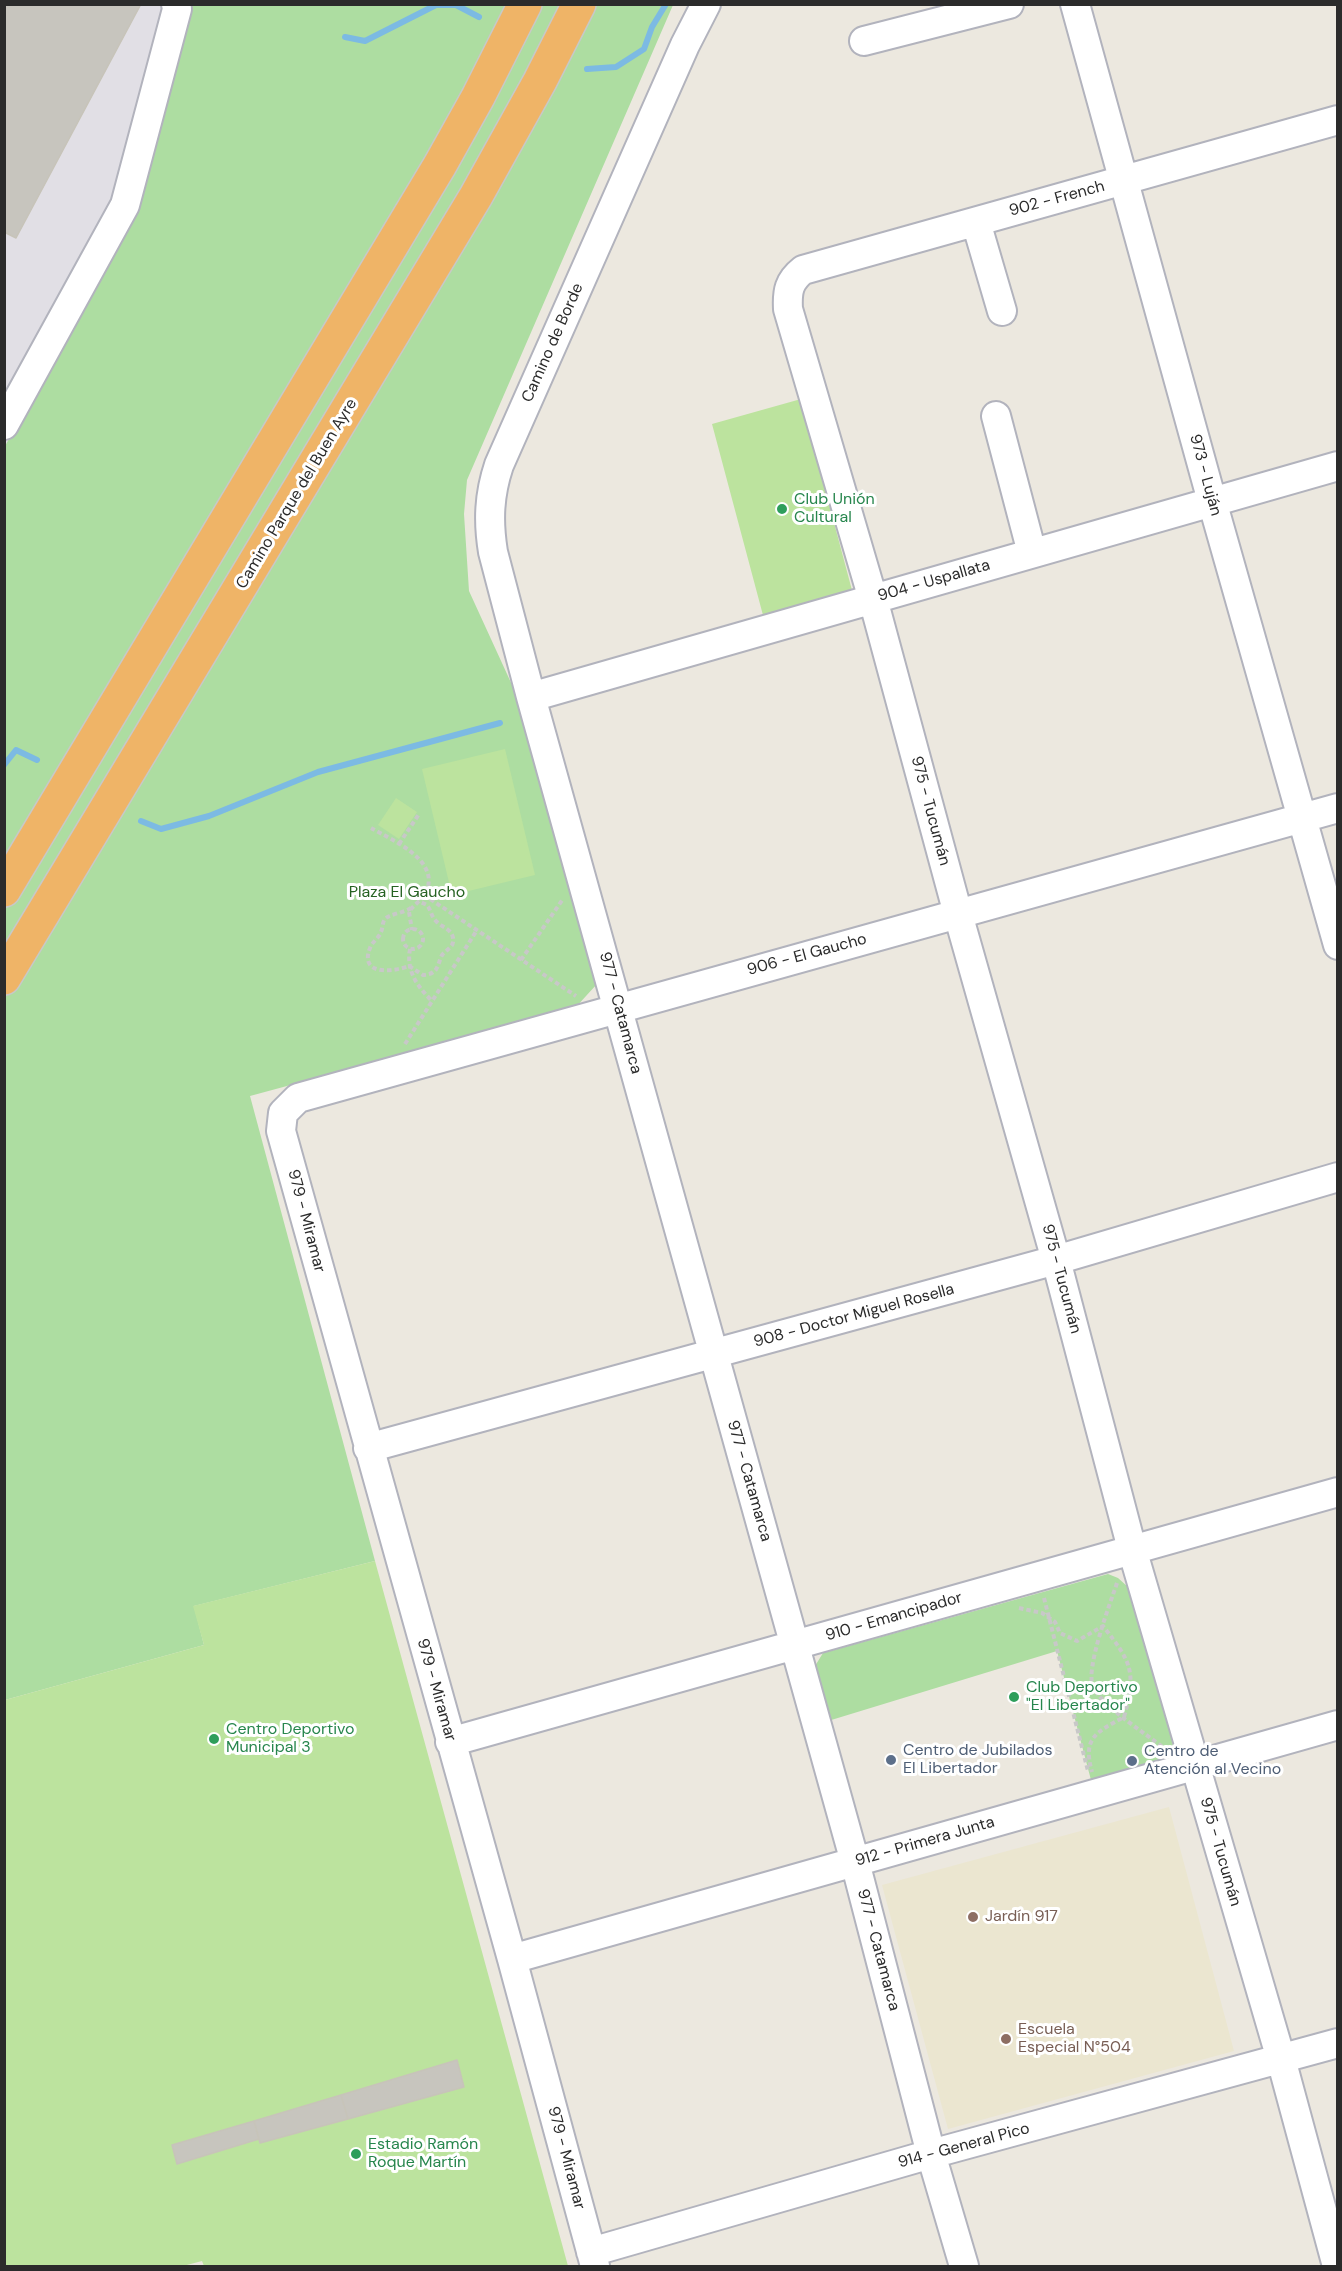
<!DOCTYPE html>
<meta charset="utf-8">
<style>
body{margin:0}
#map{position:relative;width:1342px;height:2271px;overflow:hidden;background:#ece8df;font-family:"DM Sans",sans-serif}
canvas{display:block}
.frame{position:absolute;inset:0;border:6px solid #2b2b2b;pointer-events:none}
</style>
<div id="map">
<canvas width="1342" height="2271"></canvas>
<div class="frame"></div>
</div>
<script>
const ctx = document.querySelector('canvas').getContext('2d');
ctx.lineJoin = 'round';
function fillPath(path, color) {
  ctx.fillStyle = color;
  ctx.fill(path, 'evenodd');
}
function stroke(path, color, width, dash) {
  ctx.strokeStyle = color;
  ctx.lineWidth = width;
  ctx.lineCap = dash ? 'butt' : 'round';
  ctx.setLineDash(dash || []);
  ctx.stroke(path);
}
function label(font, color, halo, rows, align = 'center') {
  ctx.font = font + ' "DM Sans",sans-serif';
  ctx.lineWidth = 6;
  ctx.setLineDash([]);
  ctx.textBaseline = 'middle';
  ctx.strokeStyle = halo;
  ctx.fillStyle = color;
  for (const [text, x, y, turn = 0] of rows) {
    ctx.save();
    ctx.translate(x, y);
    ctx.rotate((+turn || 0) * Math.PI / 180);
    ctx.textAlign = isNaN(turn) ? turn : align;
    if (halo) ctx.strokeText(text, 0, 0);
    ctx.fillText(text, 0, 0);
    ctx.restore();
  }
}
fillPath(new Path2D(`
 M5 5H191L135 211 5 446Z`), '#e1dfe5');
fillPath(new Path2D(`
 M1169 1807 1234 2051 948 2129 882 1885Z`), '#ebe6d0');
fillPath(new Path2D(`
 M191 5H673L467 480 464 514 469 591 518 698 597 984 575 1008 250 1096 375 1561 194 1606 204 1645 5 1700V446L135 211Z
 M1108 1574 1118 1578 1128 1587 1173 1738 1172 1754 1163 1761 1091 1780 1057 1651 828 1721 815 1666 823 1653Z`), '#addda1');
fillPath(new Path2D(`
 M801 399 853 594 764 619 712 424Z
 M505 749 535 875 452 895 422 769Z
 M396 798 417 812 399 839 378 825Z
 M375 1561 568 2266H204L202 2261 183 2266H5V1700L204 1645 193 1606Z`), '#bce39e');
stroke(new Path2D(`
 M345 37 365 41 436 5H456L479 17
 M587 69 616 67 644 49 652 27 666 4
 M4 765 16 750 37 760
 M141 821 161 829 209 816 318 772 500 723`), '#7cbae3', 6);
const building = new Path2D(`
 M4 4H141L16 238 4 232Z
 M457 2060 464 2087 348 2119 341 2095Z
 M341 2095 348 2119 260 2143 254 2121Z
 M254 2121 259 2139 177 2164 172 2145Z`);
fillPath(building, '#c7c5be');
stroke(building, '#c7c4b9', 1.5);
const minor = new Path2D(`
 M706 4 685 45 499 465C489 495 488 521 493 552L531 697 855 1862 931 2154 964 2266
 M1075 4 1212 501 1338 945
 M864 41 1009 4
 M976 222 1002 311
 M996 416 1032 553
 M4 425 125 205 177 9 176 4
 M531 697 1338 466
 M368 1448 1056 1260 1338 1177
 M450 1742 1338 1492
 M512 1959 1338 1725
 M591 2252 931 2154 1338 2043
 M595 2266 512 1959 281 1131 283 1113 298 1098 1338 808
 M1337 2266 1281 2059 1132 1549 1056 1260 958 914 873 599 788 309C787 291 789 281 803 270L1338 120`);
const highway = new Path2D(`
 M4 890 440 165 478 97 525 4
 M4 978 476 196 540 81 579 4`);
stroke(minor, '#b2b3bd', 32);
stroke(highway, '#c8c8c8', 36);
stroke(new Path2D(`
 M371 828C392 840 443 861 425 894 421 901 413 905 409 912L412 930
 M399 844 419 814
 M424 895 576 996
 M411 908C404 913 389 914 385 919 382 923 383 928 381 932 379 938 372 942 370 948 359 976 393 972 409 966L423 975C437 974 437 968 441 957 444 950 455 948 453 938 452 929 441 927 436 921 431 916 431 910 427 905L418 901
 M403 939a10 10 0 1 1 20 0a10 10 0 1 1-20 0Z
 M410 949C406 971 417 986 432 1001
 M521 960 563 899
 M405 1044 477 930
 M1117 1583C1110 1604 1085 1669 1093 1687 1102 1706 1146 1734 1164 1748
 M1044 1598 1088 1771
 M1019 1608 1042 1613 1055 1622 1060 1633 1077 1641 1103 1626C1131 1662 1137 1671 1124 1717 1097 1732 1082 1737 1092 1772`), '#c8c8c8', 4, [4.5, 3]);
stroke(minor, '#fff', 28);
stroke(highway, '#efb467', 33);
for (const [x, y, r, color] of [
 [782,509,6,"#2e9e5b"],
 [1014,1697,6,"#2e9e5b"],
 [214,1739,6,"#2e9e5b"],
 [891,1760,6,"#5c6f8a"],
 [1132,1761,6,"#5c6f8a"],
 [973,1917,6,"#8d6e63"],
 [1006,2039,6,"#8d6e63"],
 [356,2154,6,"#2e9e5b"]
]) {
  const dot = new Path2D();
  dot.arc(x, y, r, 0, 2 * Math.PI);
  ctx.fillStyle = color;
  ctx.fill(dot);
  stroke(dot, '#fff', 2);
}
label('16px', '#2b2b2b', '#fff', [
 ["902 - French",1057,199,-15],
 ["Camino de Borde",553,343,-66],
 ["973 - Luján",1205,475,75],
 ["Camino Parque del Buen Ayre",297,494,-59],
 ["904 - Uspallata",934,581,-16],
 ["975 - Tucumán",930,811,75],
 ["906 - El Gaucho",807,955,-15],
 ["977 - Catamarca",620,1013,75],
 ["979 - Miramar",306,1221,75],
 ["975 - Tucumán",1061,1279,75],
 ["908 - Doctor Miguel Rosella",854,1316,-15],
 ["977 - Catamarca",749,1481,74],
 ["910 - Emancipador",894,1617,-16],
 ["979 - Miramar",436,1690,74],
 ["912 - Primera Junta",925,1842,-16],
 ["975 - Tucumán",1220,1852,74],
 ["977 - Catamarca",878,1950,75],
 ["914 - General Pico",964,2146,-15],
 ["979 - Miramar",566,2158,75]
]);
label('16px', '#27864d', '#fff', [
 ["Club Unión",794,500],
 ["Cultural",794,518],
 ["Club Deportivo",1026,1688],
 ["\"El Libertador\"",1026,1706],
 ["Centro Deportivo",226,1730],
 ["Municipal 3",226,1748],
 ["Estadio Ramón",368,2145],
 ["Roque Martín",368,2163]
], 'left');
label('16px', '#266222', '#fff', [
 ["Plaza El Gaucho",407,893]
]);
label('16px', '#4e5e75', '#fff', [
 ["Centro de Jubilados",903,1751],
 ["El Libertador",903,1769],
 ["Centro de",1144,1752],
 ["Atención al Vecino",1144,1770]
], 'left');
label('16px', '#785e54', '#fff', [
 ["Jardín 917",985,1917],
 ["Escuela",1018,2030],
 ["Especial N°504",1018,2048]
], 'left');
</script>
